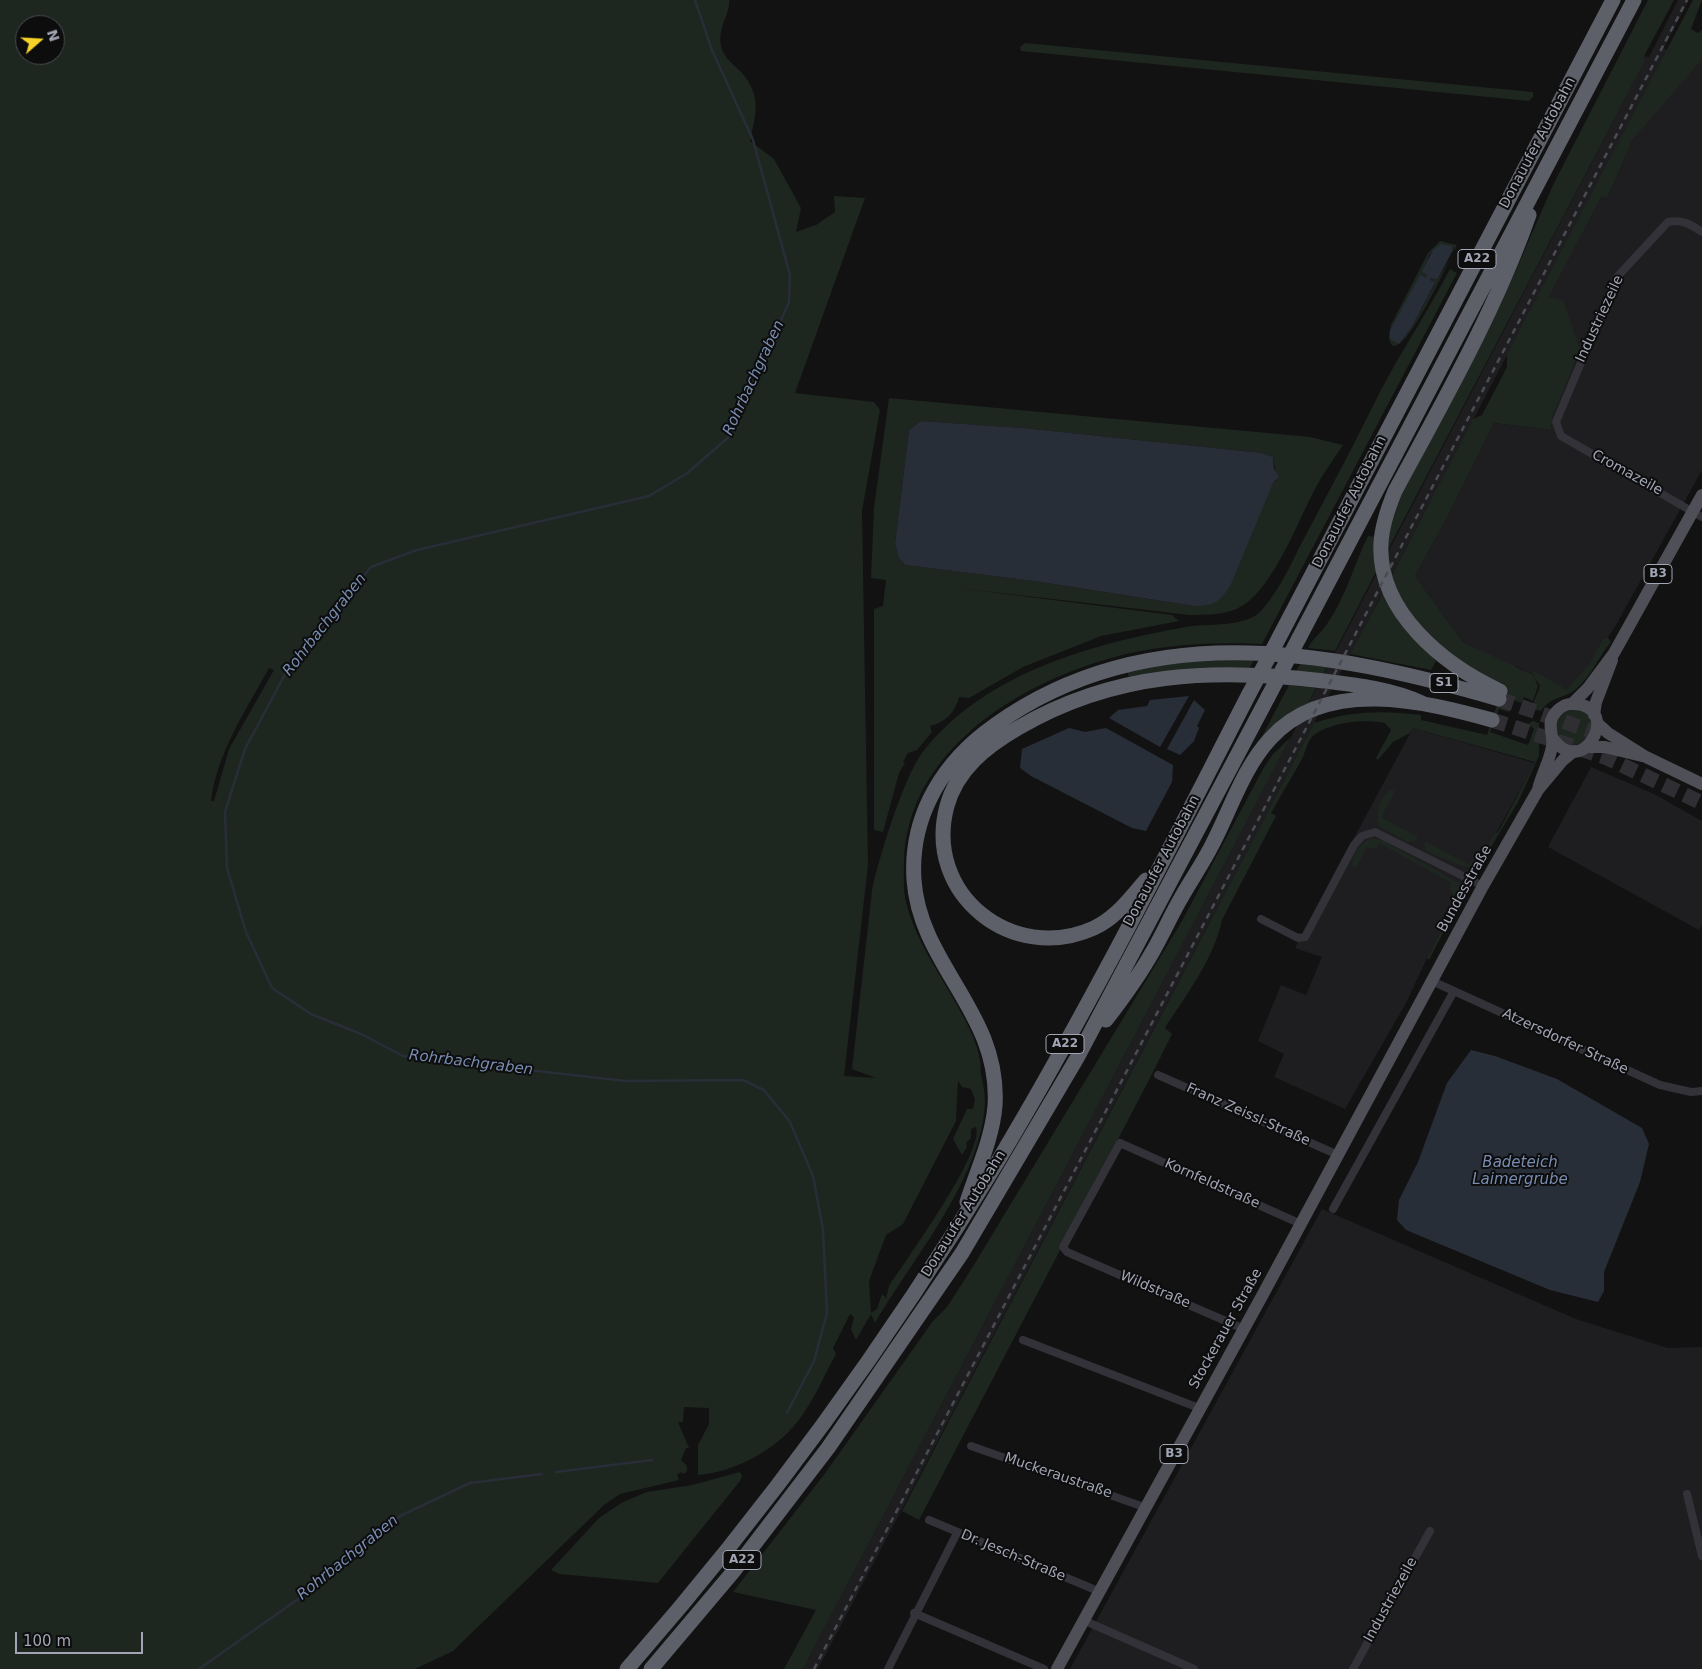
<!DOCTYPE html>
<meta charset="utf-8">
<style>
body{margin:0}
#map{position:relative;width:1702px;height:1669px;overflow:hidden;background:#121213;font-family:"DejaVu Sans",sans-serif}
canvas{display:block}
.north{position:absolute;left:15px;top:15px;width:50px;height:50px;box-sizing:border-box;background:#0d0d0e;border:1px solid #494a50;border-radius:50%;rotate:71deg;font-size:14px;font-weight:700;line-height:20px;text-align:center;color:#a2a5b4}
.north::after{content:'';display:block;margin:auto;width:18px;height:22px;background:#f6d127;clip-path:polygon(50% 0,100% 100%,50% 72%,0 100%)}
.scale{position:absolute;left:15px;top:1632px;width:128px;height:22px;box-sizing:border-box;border:2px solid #a2a5b4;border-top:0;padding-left:6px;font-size:15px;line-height:18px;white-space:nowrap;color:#a2a5b4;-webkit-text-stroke:4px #0d0d0e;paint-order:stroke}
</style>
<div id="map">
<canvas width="1702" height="1669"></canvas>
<div class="north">N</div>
<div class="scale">100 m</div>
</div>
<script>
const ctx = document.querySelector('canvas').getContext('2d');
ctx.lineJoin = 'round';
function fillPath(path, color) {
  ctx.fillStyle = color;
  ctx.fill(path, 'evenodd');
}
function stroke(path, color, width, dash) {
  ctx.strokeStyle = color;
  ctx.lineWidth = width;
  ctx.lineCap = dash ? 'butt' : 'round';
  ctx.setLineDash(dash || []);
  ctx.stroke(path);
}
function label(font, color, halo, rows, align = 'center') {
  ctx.font = font + ' "DejaVu Sans",sans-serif';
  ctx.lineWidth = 4;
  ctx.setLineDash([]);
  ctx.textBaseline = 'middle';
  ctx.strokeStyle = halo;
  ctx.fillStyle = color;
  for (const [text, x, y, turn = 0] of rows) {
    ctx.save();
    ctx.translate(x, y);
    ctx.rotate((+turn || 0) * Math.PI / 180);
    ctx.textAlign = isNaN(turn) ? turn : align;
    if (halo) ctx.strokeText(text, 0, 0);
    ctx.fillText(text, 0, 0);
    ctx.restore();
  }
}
fillPath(new Path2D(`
 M1678 0H1689L1664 48 1667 50 818 1669H803L1644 63V56L1649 57Z
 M1702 50V470L1616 625 1591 663 1566 693 1516 666 1515 669 1463 642 1415 576 1449 514 1494 423 1551 430 1553 415 1560 396 1549 297 1602 196 1607 199 1633 139Z
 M1413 728 1535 763 1427 958 1406 1003 1345 1109 1274 1077 1284 1054 1258 1041 1281 985 1306 995 1322 957 1295 948Z
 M1591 767 1654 794 1702 821V925L1699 930 1548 847Z
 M1322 1209 1576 1319 1668 1348 1702 1347V1669H1070Z`), '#1e1e20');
fillPath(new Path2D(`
 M0 0H729C731 15 714 30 723 52 726 59 736 67 741 72 762 95 756 114 750 141L774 159 801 208 796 232 816 225 835 212 834 196 865 198 795 393 874 402 880 410 862 511 868 865 844 1076 876 1078 852 1069 872 891C878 860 904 777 922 753 984 673 1091 644 1186 627 1208 623 1244 628 1261 611 1277 593 1289 569 1299 548 1314 520 1329 491 1344 463 1364 425 1382 385 1404 349 1420 322 1436 296 1450 269L1457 273 1262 644C1211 642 1161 644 1111 658 1015 685 906 753 904 863 904 876 903 890 906 902 917 946 945 980 965 1020 972 1033 977 1045 980 1060 981 1064 980 1070 981 1074 983 1082 985 1093 985 1102 982 1178 913 1258 875 1323L871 1314 856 1340 851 1329 854 1317 850 1314 833 1348 836 1354C824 1376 813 1402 798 1421 776 1450 735 1472 698 1475V1445L709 1424V1408L684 1407 683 1422H678L689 1448H686L681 1460 687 1466V1471L684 1474 681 1472 677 1475 679 1480 620 1494 604 1505 453 1651 415 1669H0ZM25 25H55V55H25ZM269 668 274 670 229 749 214 801H211C217 753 246 710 269 668ZM958 1081 962 1087 971 1089 975 1099 973 1109H967L953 1139 962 1155 967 1147 966 1143 971 1138V1129L976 1127C984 1153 906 1260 889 1286L886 1298 882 1294 877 1309 871 1313 869 1281 886 1235 903 1224 956 1121Z
 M1648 0H1674L1644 56V63L1385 555 1392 508 1513 277 1553 185Z
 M1693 0H1702L1691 29 1698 33 1702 30V59L1633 139 1607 199 1602 196 1549 297 1563 300 1580 350 1553 415 1551 430 1494 423 1449 514 1415 576 1463 642 1533 675 1538 686 1533 701 1524 697 1521 703 1514 700 1509 712 1499 709 1490 732 1528 745 1534 729 1528 724 1533 721 1539 723V756L1518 802 1479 867H1465L1427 852 1425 849V841L1469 865 1473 860 1479 863 1492 838 1500 829 1535 762 1413 728 1410 733 1393 742 1378 760 1376 758 1391 730 1385 723C1364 719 1332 722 1314 735 1307 741 1306 751 1302 759 1292 777 1281 795 1271 813L1276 816 1222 920C1214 959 1186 995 1165 1028L1172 1034 1150 1078 919 1520 902 1511 1314 723C1349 711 1384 710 1421 715V720L1487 735 1504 684C1487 677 1466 670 1452 658 1428 637 1402 607 1391 577L1473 419 1482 415 1507 367V354Z
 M1025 43 1533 92V97L1529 101 1021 51 1020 47Z
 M1440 241 1457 245 1454 251 1453 247H1438L1430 254 1423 273 1427 275 1426 278 1420 276 1390 330 1399 344 1411 328 1435 284 1430 280 1431 278 1437 280 1450 259C1443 273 1408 349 1393 346 1387 341 1389 333 1391 325L1428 253Z
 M889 398 1268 433 1310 437 1343 445C1334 459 1324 472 1316 487 1299 519 1273 588 1242 606 1228 615 1206 615 1190 615L958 588 1172 615 1179 621 1101 636 1023 667 969 698 959 697C956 711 945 723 930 726L932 732 917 750 908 753 903 762 905 763 899 773 883 832 874 830V609L883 606 886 580 871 578 874 508ZM921 421 1023 428 1262 453 1273 457 1277 480 1273 483 1194 606 1034 581 905 565 899 558 895 544 909 430Z
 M1368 536 1377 537 1378 568 1335 651 1308 648C1313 638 1321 633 1327 624 1346 597 1354 564 1368 536Z
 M1385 589 1414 637 1436 661 1431 670 1350 654Z
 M1604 638H1608L1611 642C1599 656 1591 677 1576 689 1563 700 1552 695 1541 711L1531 709 1540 686 1534 677V671L1561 686 1564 690H1567L1590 663Z
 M1194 660H1254L1249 669 1129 678 1127 669Z
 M1300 664 1327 667 1322 676 1295 673Z
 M1289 685 1316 688 1306 708 1256 748Z
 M1556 727a18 18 0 1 1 36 0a18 18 0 1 1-36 0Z
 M1291 737 803 1669H784L816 1610 733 1592 826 1472 933 1321 947 1307 972 1268 1182 921 1263 769 1273 754Z
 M1390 790 1395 791 1381 817 1418 837 1415 841 1407 842 1380 827C1374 815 1380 798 1390 790Z
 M1371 838 1384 841 1464 886 1465 890 1429 960 1427 958 1442 930 1437 926C1448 919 1460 899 1449 889L1452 883 1379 843 1376 849 1367 847 1356 868 1353 867C1350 855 1361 843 1371 838Z
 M740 1472 742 1476 740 1481 658 1583 559 1574 551 1570 599 1518 621 1503 647 1492 692 1485Z`), '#1e2620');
fillPath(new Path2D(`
 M1441 244 1452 246 1453 250 1437 280 1431 278 1430 280 1435 283 1411 328 1399 344 1390 339V330L1420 275 1426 278 1427 275 1422 272 1433 250Z
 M921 421 1023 428 1262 453 1273 457 1274 469 1279 477 1273 483 1231 584C1220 602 1215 606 1194 606L1034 581 905 565 899 558 895 544 909 430Z
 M1189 696 1160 747 1109 718 1118 710 1147 706 1150 700Z
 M1194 700 1205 710 1197 726 1199 728 1194 741 1180 755 1167 749Z
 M1069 728 1085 732 1106 728 1173 765 1172 782 1146 831 1132 828 1031 776 1020 768 1022 749Z
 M1471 1050 1495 1056 1557 1079 1642 1128 1649 1144 1640 1182 1604 1272V1291L1598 1302 1550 1290 1406 1230 1397 1220 1399 1200 1418 1162 1447 1083Z`), '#282e37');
stroke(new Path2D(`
 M695 0 712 50 753 140 790 275 789 302 730 436 686 474 649 496 417 550 371 567 290 665 245 749 225 812 227 868 246 932 272 988 311 1014 361 1034 403 1056 626 1081 743 1080 764 1090 790 1122 813 1176 823 1229 827 1313 814 1361 787 1413
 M556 1472 652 1460
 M199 1669 308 1592 400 1516 470 1483 542 1474`), '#282e37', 2.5);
stroke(new Path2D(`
 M1499 699 1608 737
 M1492 720 1605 757 1702 803`), '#2f2f33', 15, [15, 8]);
stroke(new Path2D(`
 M1702 232C1690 224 1682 219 1668 222L1617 277 1556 422 1561 436 1702 517
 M1261 919 1298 938 1305 937 1354 845 1362 836 1375 832 1483 886
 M1432 981 1660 1085 1691 1092 1702 1091
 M1158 1075 1338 1155
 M1333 1209 1454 991
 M1244 1329 1067 1252 1063 1247 1120 1143 1301 1224
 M1023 1340 1199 1408
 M971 1446 1144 1507
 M1687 1494 1702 1556
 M929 1520 1098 1591
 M914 1613 1044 1669
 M1083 1620 1194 1669
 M888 1669 957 1533
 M1353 1669 1430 1531`), '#323238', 8);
stroke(new Path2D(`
 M1572 704 1588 688 1614 653 1702 495
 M1594 715 1596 702 1612 660
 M1597 723 1608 733 1646 757 1702 784
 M1588 747H1605L1642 756
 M1538 790C1541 775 1550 761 1552 746 1554 735 1547 726 1553 716 1558 708 1566 703 1575 704 1623 707 1582 783 1552 737
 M1057 1669 1262 1296 1483 886 1538 790 1563 760 1574 751`), '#4e4f57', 12);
stroke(new Path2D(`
 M1299 638 1634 0
 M1272 651 1613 0
 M1500 691C1444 665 1377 612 1381 543 1382 525 1388 508 1395 491 1443 402 1495 311 1529 215
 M1146 880C1130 898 1116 918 1094 928 1013 965 923 894 947 806 957 769 987 746 1018 728 1115 671 1215 668 1324 681 1357 685 1391 689 1422 703
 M1106 1020C1123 998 1139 976 1153 951 1163 934 1171 915 1181 898 1191 880 1203 863 1212 845 1230 811 1243 768 1270 739 1326 677 1423 701 1492 720
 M967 1202C977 1170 992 1140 995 1106 1001 1013 920 966 914 880 910 821 938 770 983 734 1138 614 1326 649 1499 699
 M627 1669C765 1512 890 1340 998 1161 1089 1009 1168 851 1249 694
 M651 1669 733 1572 828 1448 962 1253 1077 1058 1268 697`), '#5e6069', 15);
stroke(new Path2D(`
 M814 1669 1687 0`), '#4b4c53', 2.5, [6, 5]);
stroke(new Path2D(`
 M1249 694 1272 651
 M1268 697 1299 638`), '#5e6069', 15);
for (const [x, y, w] of [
 [1477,259,38],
 [1658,574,28],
 [1444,683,28],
 [1065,1044,38],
 [1174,1454,28],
 [742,1560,38]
]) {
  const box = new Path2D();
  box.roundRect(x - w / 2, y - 9.5, w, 19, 4);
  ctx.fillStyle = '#0d0d0e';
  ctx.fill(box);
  stroke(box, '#a2a5b4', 1);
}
label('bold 12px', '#a2a5b4', null, [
 ["A22",1477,259],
 ["B3",1658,574],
 ["S1",1444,683],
 ["A22",1065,1044],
 ["B3",1174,1454],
 ["A22",742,1560]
]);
label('14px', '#a2a5b4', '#0d0d0e', [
 ["Donauufer Autobahn",1538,143,-62],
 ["Industriezeile",1600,319,-65],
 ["Cromazeile",1627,473,29],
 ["Donauufer Autobahn",1350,502,-63],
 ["Donauufer Autobahn",1162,861,-62],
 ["Bundesstraße",1465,889,-61],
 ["Atzersdorfer Straße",1565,1042,25],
 ["Franz Zeissl-Straße",1248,1115,24],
 ["Kornfeldstraße",1212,1184,24],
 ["Donauufer Autobahn",964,1214,-58],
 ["Wildstraße",1155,1290,23],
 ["Stockerauer Straße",1226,1329,-61],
 ["Muckeraustraße",1058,1476,19],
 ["Dr. Jesch-Straße",1013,1556,23],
 ["Industriezeile",1391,1600,-61]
]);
label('italic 15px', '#788db1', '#0d0d0e', [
 ["Rohrbachgraben",754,378,-65],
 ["Rohrbachgraben",325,625,-52],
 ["Rohrbachgraben",471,1063,7],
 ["Badeteich",1520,1163],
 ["Laimergrube",1520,1180],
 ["Rohrbachgraben",348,1558,-39]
]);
</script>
